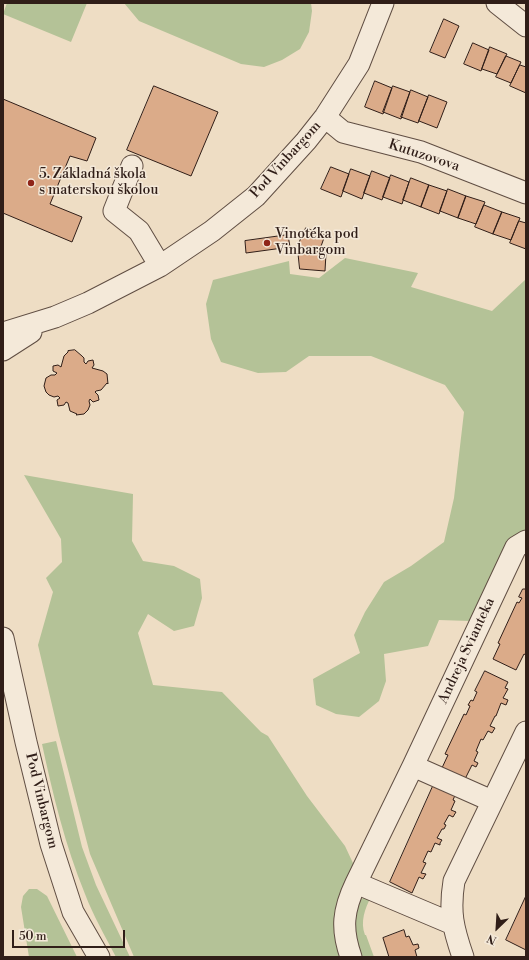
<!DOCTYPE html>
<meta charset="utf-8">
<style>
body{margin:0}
#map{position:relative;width:529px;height:960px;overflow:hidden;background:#eeddc4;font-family:"Libre Bodoni",serif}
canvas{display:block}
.frame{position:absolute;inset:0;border:4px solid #301e18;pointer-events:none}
.north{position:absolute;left:477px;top:908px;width:40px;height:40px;-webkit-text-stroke:3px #f4e9d9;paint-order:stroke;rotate:205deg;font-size:11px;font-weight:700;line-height:16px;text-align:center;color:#301e18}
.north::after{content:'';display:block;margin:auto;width:14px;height:18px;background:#301e18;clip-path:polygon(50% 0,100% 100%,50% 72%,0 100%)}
.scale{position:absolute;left:12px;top:930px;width:113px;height:18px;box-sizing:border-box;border:2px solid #301e18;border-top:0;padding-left:5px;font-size:12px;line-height:14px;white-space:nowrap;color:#301e18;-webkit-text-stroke:3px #f4e9d9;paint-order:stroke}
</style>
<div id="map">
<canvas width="529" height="960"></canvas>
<div class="frame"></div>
<div class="north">N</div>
<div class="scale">50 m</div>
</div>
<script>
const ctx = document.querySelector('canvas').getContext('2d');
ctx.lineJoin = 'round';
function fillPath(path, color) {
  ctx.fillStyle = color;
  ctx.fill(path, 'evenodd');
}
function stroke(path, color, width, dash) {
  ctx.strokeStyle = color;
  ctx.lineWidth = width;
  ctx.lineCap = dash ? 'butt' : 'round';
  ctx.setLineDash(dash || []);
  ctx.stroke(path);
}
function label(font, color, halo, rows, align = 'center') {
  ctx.font = font + ' "Libre Bodoni",serif';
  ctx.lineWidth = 3;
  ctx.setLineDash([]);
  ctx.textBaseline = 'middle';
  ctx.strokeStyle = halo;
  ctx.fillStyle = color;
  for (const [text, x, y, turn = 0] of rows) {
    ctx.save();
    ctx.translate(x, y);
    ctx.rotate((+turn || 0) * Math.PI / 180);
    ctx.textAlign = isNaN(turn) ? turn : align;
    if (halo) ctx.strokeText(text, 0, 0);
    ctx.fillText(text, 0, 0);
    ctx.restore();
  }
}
fillPath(new Path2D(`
 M7 3H87L71 42 3 14Z
 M124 3H311L312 11 309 32 300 49 282 60 264 67 241 64 139 21Z
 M345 258 418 273 411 287 492 311 526 279V541L470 621 439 620 428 646 384 654 386 681 379 701 359 717 336 714 316 705 313 679 360 653 354 635 365 612 384 582 411 566 444 542 454 498 464 412 445 385 371 356H309L286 372 258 373 221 362 211 339 206 304 213 280 289 261 290 274 319 278Z
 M24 475 133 494 132 541 143 561 174 566 200 579 202 598 194 626 174 631 148 614 138 633 153 685 222 692 261 732 268 736 307 796 345 846 359 876 352 933 358 900 366 897H371C365 908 360 922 365 935H366L374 957H134L90 854 59 735 38 645 53 592 46 578 62 562 61 539Z
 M56 741 82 847 96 885 130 957H116C105 936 93 915 85 894 65 845 53 795 42 744Z
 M29 889H37L47 896 77 957H29L21 907 23 896Z`), '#b4c297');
const building = new Path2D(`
 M444 19 459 26 445 58 430 52Z
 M473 43 489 50 481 71 464 64Z
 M490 47 507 54 497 74 482 69Z
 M506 56 521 62 511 83 496 77Z
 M520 65 526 67V93L510 86Z
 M375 81 392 88 383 114 365 107Z
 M154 86 218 112 191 176 127 150Z
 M393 86 410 92 401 119 383 112Z
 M411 90 428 97 418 123 401 117Z
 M429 95 447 102 437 128 419 121Z
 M3 99 96 138 87 161 70 156 50 204 82 217 72 242 3 213Z
 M331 167 349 174 341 197 321 189Z
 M351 169 370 176 362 199 343 191Z
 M372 171 390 178 382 200 364 193Z
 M391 175 409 182 402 204 383 197Z
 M411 178 429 185 421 207 403 200Z
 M429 185 447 191 439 214 421 207Z
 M448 189 466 196 458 218 440 211Z
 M466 196 485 202 476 224 458 218Z
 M484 205 502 212 493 234 475 227Z
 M502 212 520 218 511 240 493 234Z
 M519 221 526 223V249L510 243Z
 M306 228 325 235 319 252 298 250V245Z
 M288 235 290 247 246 253 245 241Z
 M298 250 326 253 325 271 300 269Z
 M75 350 82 356 84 358V362L86 364 88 361 93 360 94 365 92 368 103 371 107 374 108 384 107 383 101 390 96 391 95 392 98 395 99 400 93 402 90 399 89 401 90 405 88 410 84 414 76 415 77 414 70 411 68 403 66 402 64 405 58 406 57 400 60 398 58 396 54 397 49 395 46 392 44 386 46 378 51 375H55L57 373 53 371V366L58 365 61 367 64 356 68 352V351Z
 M523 589H526V655L524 654 516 670 493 659 500 644 498 643 517 602 519 603 522 598 519 597Z
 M485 671 508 682 505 688 508 689 503 698 508 700 506 705 501 703 496 716H495L490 726 495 728 492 733 488 731 483 740 481 739 476 751 478 752 474 761 478 763 476 767 472 765 464 781 441 770 448 755 445 754 464 714 466 715 470 706 468 705 471 700 473 701 477 692 475 691Z
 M434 784 456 793 453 800 455 801 451 810 456 812 453 817 449 815 444 824 446 825 444 829H442L437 838 442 840 440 843V845L435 843 431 852 428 851 423 862 426 863 421 873 426 874 423 879 419 877 412 893 390 882Z
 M526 896V950L506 940Z
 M404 930 406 937 409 936 413 945 418 944 419 948 415 950 417 957H389L383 938Z`);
fillPath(building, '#dbab89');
stroke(building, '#301e18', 1);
const minor = new Path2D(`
 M497 3 526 26
 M325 117 343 132 421 152 526 193
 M132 166 114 211 139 231 160 266
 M3 333 55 317 88 303 160 266 212 231 256 196 306 141 325 117 359 64 383 3
 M3 350 31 332
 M3 638 26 742 51 844 73 912 99 957
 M413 766 492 801
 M453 924 356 883 413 766 516 547 526 541
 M351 957C341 929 343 910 356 883
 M463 957C453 928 449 912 454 881L526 732`);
stroke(minor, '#604e43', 23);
stroke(minor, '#f4e9d9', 21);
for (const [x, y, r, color] of [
 [31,183,4,"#8f2418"],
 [267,243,4,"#8f2418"]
]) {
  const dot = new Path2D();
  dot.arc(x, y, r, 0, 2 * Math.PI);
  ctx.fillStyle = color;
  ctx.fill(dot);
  stroke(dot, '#f4e9d9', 1.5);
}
label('14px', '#301e18', '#f4e9d9', [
 ["Kutuzovova",424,156,18],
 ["Pod Vinbargom",286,160,-48],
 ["Andreja Svianteka",467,651,-65],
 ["Pod Vinbargom",41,801,76]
]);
label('14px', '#301e18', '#f4e9d9', [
 ["5. Základná škola",39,175],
 ["s materskou školou",39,191],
 ["Vinotéka pod",275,235],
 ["Vinbargom",275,251]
], 'left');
</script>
